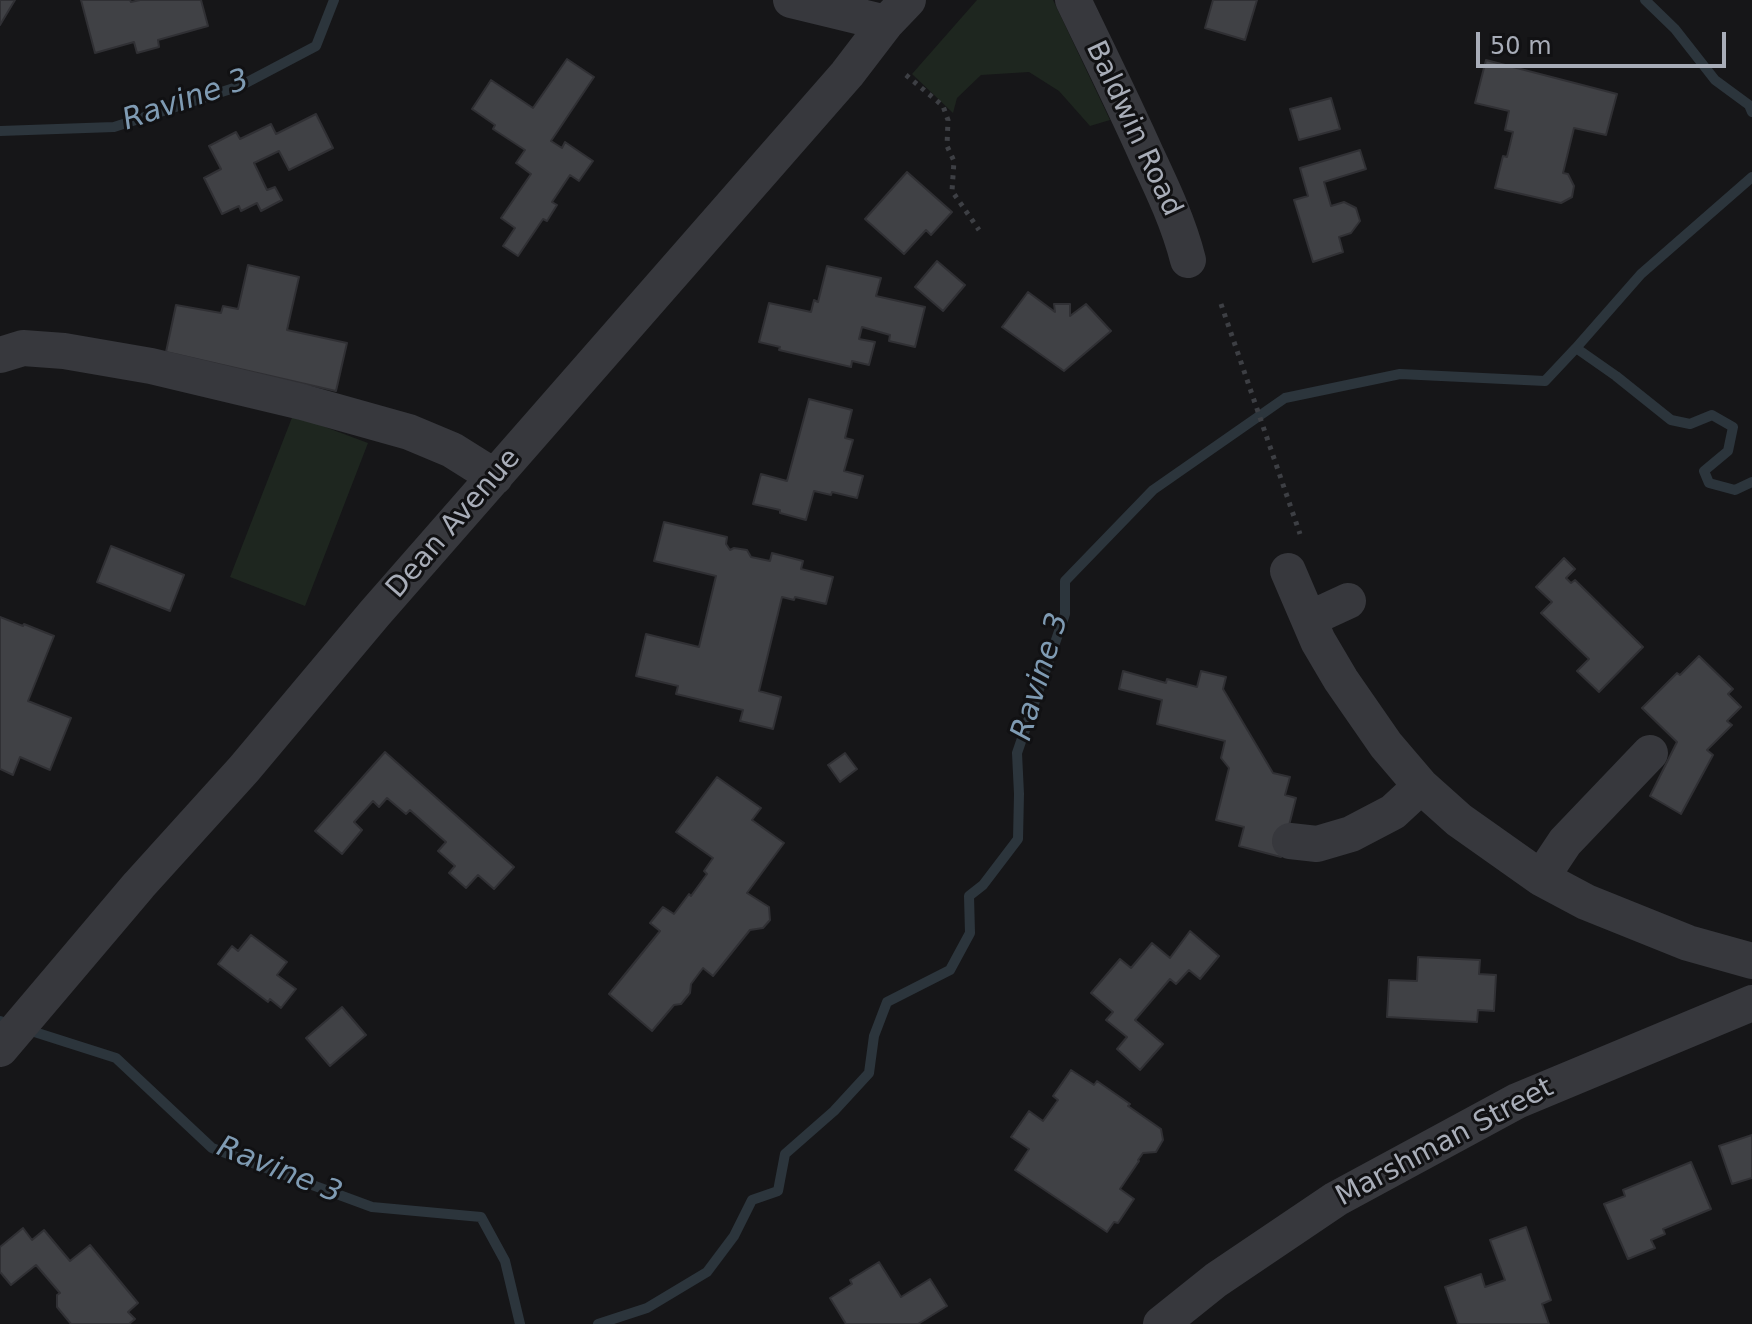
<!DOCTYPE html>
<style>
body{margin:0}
#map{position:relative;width:1752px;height:1324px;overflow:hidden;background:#161618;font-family:"DejaVu Sans",sans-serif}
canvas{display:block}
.scale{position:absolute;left:1476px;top:32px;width:250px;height:36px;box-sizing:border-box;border:4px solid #a8adb8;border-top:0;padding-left:10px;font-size:24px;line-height:28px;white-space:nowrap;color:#a8adb8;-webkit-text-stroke:6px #111113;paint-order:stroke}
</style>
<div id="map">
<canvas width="1752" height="1324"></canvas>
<div class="scale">50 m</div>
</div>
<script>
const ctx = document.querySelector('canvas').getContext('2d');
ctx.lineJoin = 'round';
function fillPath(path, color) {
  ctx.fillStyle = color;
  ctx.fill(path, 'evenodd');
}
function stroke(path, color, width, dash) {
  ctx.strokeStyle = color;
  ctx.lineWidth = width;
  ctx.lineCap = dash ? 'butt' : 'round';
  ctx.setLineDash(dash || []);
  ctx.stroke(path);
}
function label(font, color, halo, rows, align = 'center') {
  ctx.font = font + ' "DejaVu Sans",sans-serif';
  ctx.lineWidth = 6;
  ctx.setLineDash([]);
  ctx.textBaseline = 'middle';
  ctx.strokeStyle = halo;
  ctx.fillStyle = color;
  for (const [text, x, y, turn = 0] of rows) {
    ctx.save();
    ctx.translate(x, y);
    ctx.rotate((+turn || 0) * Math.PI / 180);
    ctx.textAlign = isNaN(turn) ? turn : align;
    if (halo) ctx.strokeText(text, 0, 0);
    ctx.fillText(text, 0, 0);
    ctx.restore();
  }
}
fillPath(new Path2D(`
 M977 0H1053L1110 120 1090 126 1059 91 1029 72 981 75 957 98 953 113 912 74Z
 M293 415 368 443 305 606 230 577Z`), '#1e261f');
stroke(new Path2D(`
 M1645 0 1675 29 1715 80 1749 105 1752 112
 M0 131 114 127 240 86 316 46 334 0
 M1576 348 1641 274 1752 177
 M0 1021 116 1058 212 1148 372 1207 481 1217 505 1261 520 1324
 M598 1324 647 1308 707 1272 734 1236 752 1200 778 1191 785 1154 834 1111 869 1073 874 1036 887 1002 950 970 970 933 969 896 983 885 1018 839 1019 794 1017 753 1065 614V581L1153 490 1285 398 1400 374 1545 381 1576 348 1616 376 1671 420 1690 424 1712 415 1733 427 1728 451 1704 471 1709 483 1735 490 1752 482`), '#2c353c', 10);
const building = new Path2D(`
 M0 0H15L0 25Z
 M81 0H130L131 2 140 0H201L208 26 158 40 159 47 137 53 134 42 95 53Z
 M1213 0H1257L1245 40 1205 28Z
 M567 59 594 77 551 141 562 148 565 142 593 161 579 181 570 175 552 202 557 205 547 221 543 219 518 256 503 246 515 228 501 218 531 174 516 163 525 150 493 129 495 125 472 109 491 80 533 108Z
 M1486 60 1617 94 1606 135 1574 128 1563 173 1568 174 1574 186 1572 197 1561 203 1495 188 1503 156 1507 157 1513 132 1505 130 1509 111 1475 103Z
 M1331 98 1340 129 1299 140 1290 109Z
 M316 114 333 148 289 170 279 151 254 163 267 190 275 187 282 200 261 211 257 203 241 211 239 206 222 214 204 178 221 169 209 146 236 132 240 139 271 124 276 134Z
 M1360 150 1366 169 1324 182 1331 206 1344 202 1356 208 1360 221 1351 233 1339 237 1343 252 1313 262 1294 200 1308 196 1300 168Z
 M907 172 952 212 931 235 926 230 904 254 865 219Z
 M937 261 965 285 943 311 915 287Z
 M248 265 299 277 287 330 347 343 336 391 166 352 176 305 221 313 223 306 238 309Z
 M827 266 881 278 876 296 925 307 915 347 889 341 890 335 862 327 859 339 875 342 869 365 852 361 851 367 779 350 780 347 759 342 769 303 811 312 814 300 818 302Z
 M1028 292 1055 312 1054 304H1070V316L1086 304 1111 331 1064 371 1002 327Z
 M809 399 852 410 845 438 853 440 844 471 863 476 857 498 832 492 831 495 814 491 806 520 780 513V510L753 504 761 474 787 481Z
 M664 522 727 537 726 544 730 550 734 548 747 550 751 557 770 561 772 553 803 561 801 569 833 577 826 604 795 597 794 600 782 597 759 691 781 697 773 729 740 721 743 710 676 694 678 686 636 676 646 634 699 647 716 576 654 561Z
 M111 546 184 575 170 611 97 582Z
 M1564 558 1575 569 1566 578 1571 583 1575 580 1643 647 1599 692 1577 671 1589 659 1541 613 1552 602 1536 587Z
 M0 617 23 626 24 624 54 636 28 701 71 718 50 770 20 757 13 775 0 769Z
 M1699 656 1733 689 1728 694 1741 707 1727 721 1732 725 1707 750 1713 755 1681 814 1650 796 1677 742 1642 708 1677 673 1680 675Z
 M1123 671 1166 683 1167 679 1197 687 1201 671 1226 677 1223 689 1273 773 1290 777 1285 795 1296 798 1281 857 1239 846 1244 827 1216 820 1229 768 1221 758 1225 741 1157 724 1162 700 1119 689Z
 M385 752 514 867 494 889 478 875 466 888 449 873 455 866 438 851 446 842 410 810 406 814 387 798 379 807 373 801 354 822 362 830 342 854 315 831Z
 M845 753 857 769 840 782 828 765Z
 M717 777 761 808 752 820 784 843 747 893 769 907 770 920 763 928 750 930 713 976 703 968 691 984 690 993 681 1004 674 1005 652 1031 609 994 660 931 650 923 663 907 674 914 689 894 691 896 707 874 704 871 713 858 676 832Z
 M1190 931 1219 956 1200 979 1189 970 1176 984 1170 979 1135 1020 1163 1044 1140 1070 1117 1049 1127 1037 1106 1020 1113 1012 1091 993 1120 959 1131 968 1152 943 1170 958Z
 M251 935 287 962 277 975 296 989 281 1008 270 999 268 1002 218 964 232 946 238 951Z
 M1418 957 1480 960 1479 974 1496 975 1494 1011 1478 1010 1477 1022 1387 1017 1389 980 1417 981Z
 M342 1007 366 1035 330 1066 306 1038Z
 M1071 1070 1094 1085 1097 1081 1130 1104 1128 1106 1161 1129 1163 1140 1156 1152 1143 1153 1138 1160 1139 1161 1120 1189 1134 1199 1118 1223 1114 1222 1107 1232 1015 1170 1029 1149 1011 1137 1029 1111 1043 1121 1058 1100 1053 1096Z
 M1752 1135V1178L1732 1184 1719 1146Z
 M1691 1162 1711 1209 1663 1229 1665 1234 1651 1240 1655 1248 1628 1259 1604 1204 1625 1196 1623 1190Z
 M1526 1227 1551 1300 1542 1304 1549 1324H1458L1445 1287 1481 1274 1485 1287 1505 1280 1490 1240Z
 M23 1228 32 1240 44 1230 70 1261 90 1245 138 1303 128 1312 135 1319 129 1324H71L57 1307V1295L60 1293 36 1265 11 1285 0 1272V1247Z
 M879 1262 901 1297 930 1279 947 1306 918 1324H846L830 1298 852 1284 850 1280Z`);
fillPath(building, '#404145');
stroke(building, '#303034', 2);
stroke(new Path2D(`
 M906 75 943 106 948 120 947 146 954 161 952 191 979 230
 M1221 304 1300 534`), '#3d3f44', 5, [4, 6]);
stroke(new Path2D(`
 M791 0 886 23
 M1073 0C1098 52 1124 104 1147 156 1163 190 1179 224 1188 260
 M0 355 23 348 64 351 151 366 302 402 409 432 452 450 495 477
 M1288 571 1318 641 1341 680 1386 745 1421 786 1459 820 1541 878 1586 902 1688 943 1752 961
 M1309 619 1348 601
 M1290 841 1317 844 1351 834 1393 812 1421 786
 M1541 878 1565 842 1650 753
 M0 1049 139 885 244 769 375 613 847 74 886 23 908 0
 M1161 1324 1216 1280 1336 1199 1517 1101 1752 1003`), '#37383d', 36);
label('28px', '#a8adb8', '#111113', [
 ["Baldwin Road",1133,129,65],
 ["Dean Avenue",454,524,-49],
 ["Marshman Street",1445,1143,-28]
]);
label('italic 30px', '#7f9bb3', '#111113', [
 ["Ravine 3",186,101,-19],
 ["Ravine 3",1041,677,-73],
 ["Ravine 3",279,1171,22]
]);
</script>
